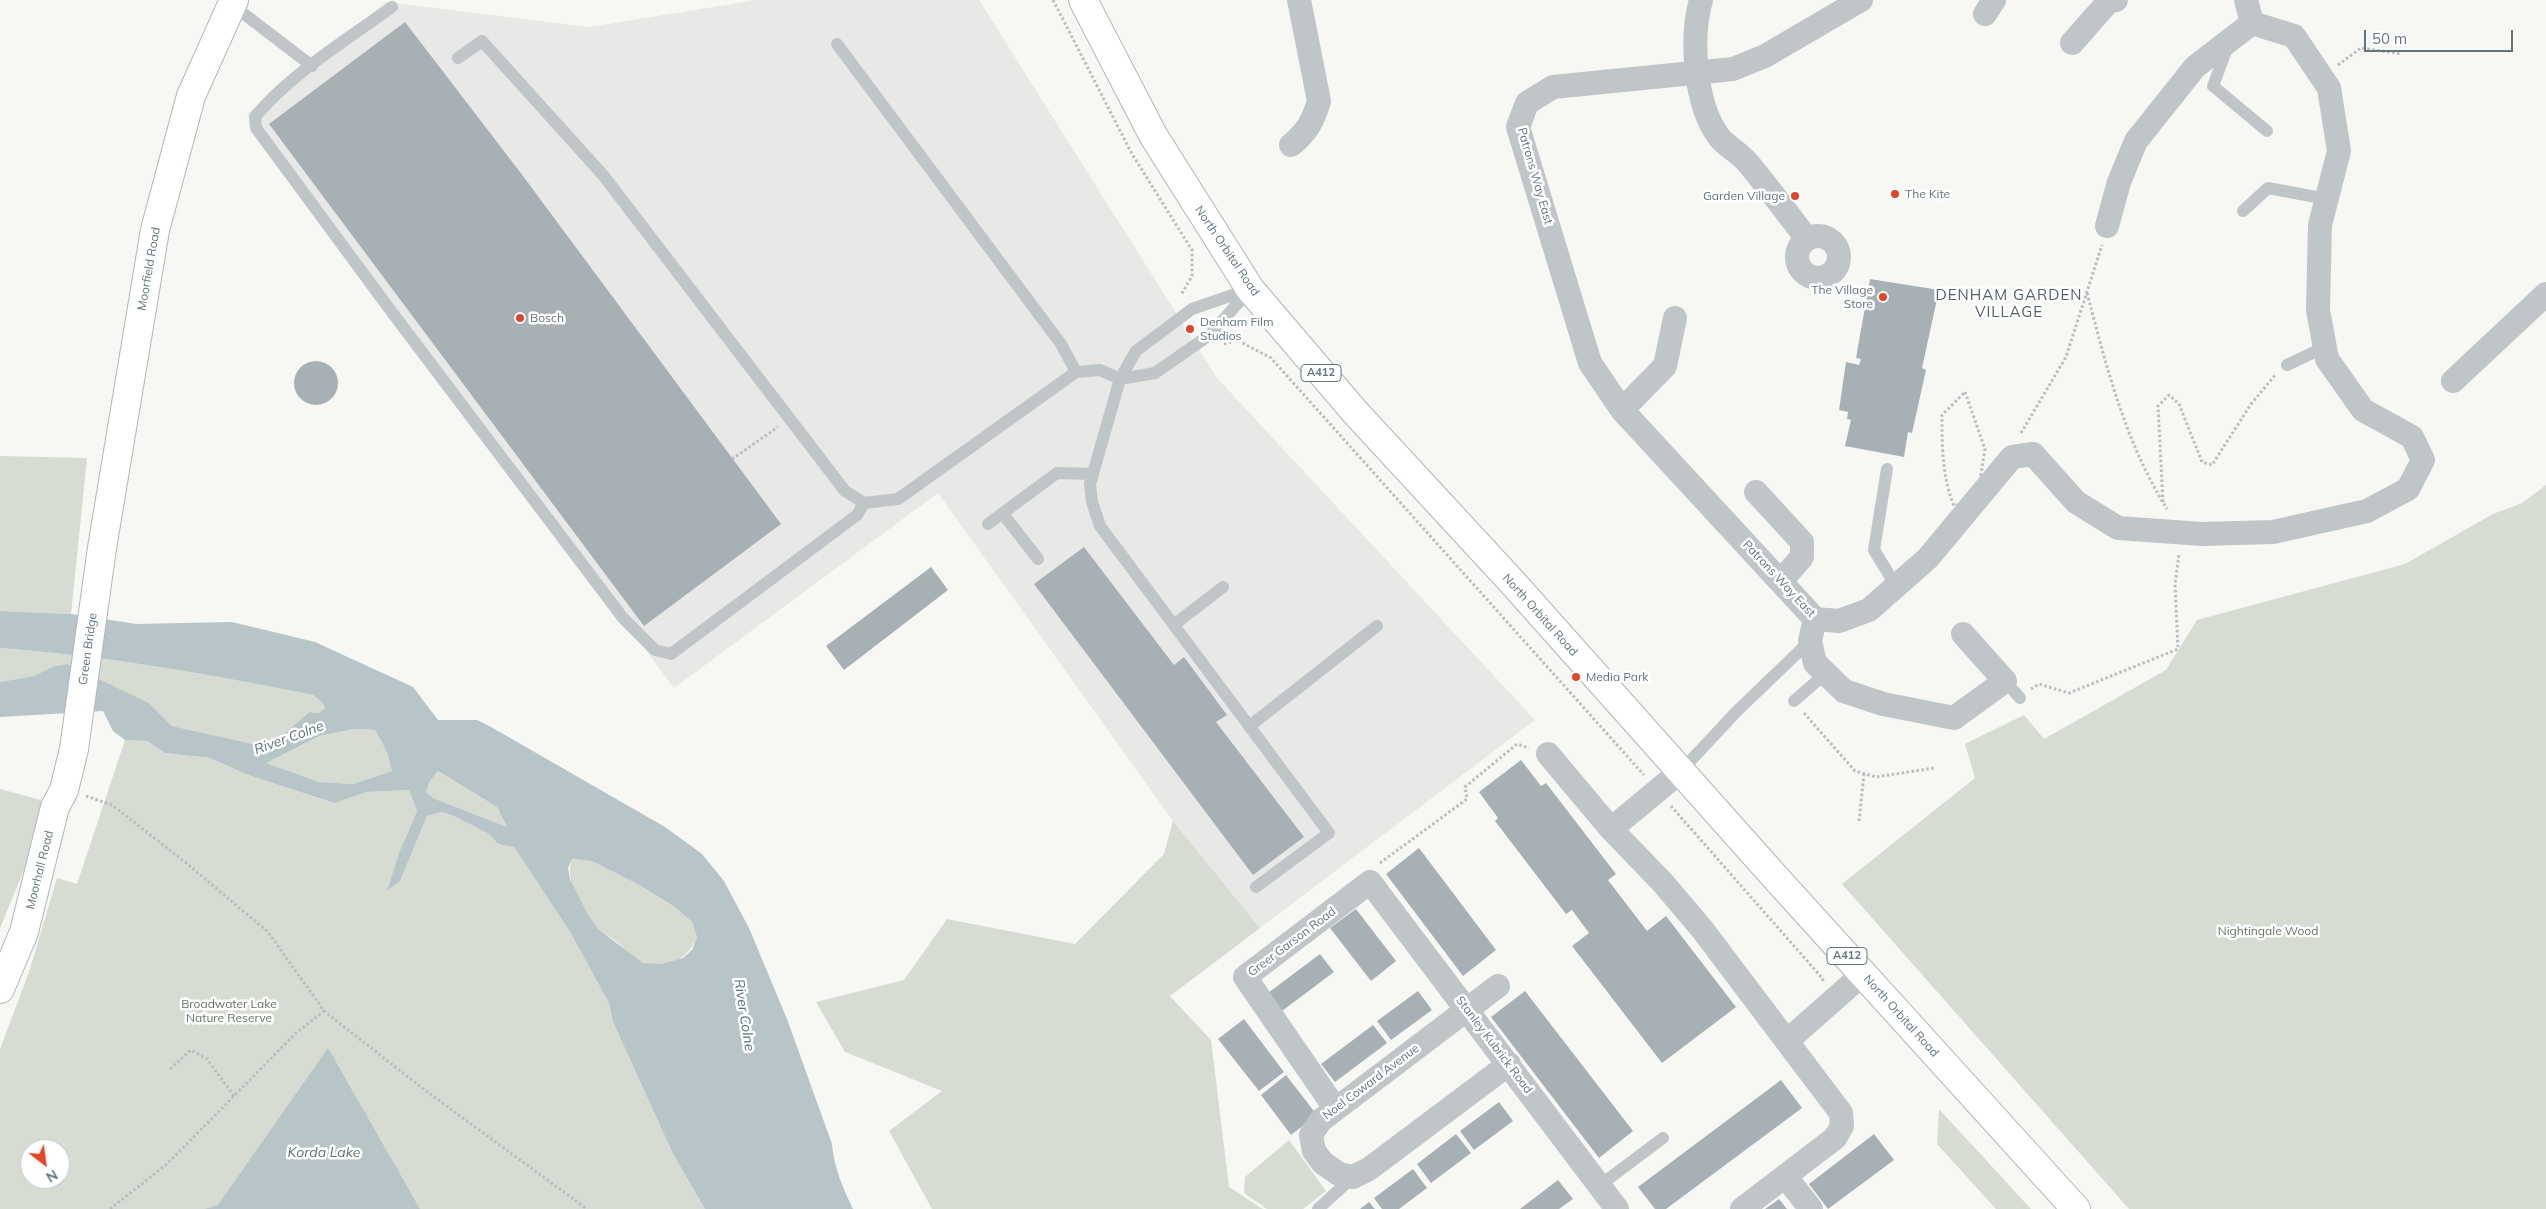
<!DOCTYPE html>
<style>
body{margin:0}
#map{position:relative;width:2546px;height:1209px;overflow:hidden;background:#f7f7f4;font-family:Mulish,sans-serif}
canvas{display:block}
.north{position:absolute;left:20px;top:1139px;width:50px;height:50px;box-sizing:border-box;background:#fff;border:1px solid #c0c8cc;border-radius:50%;rotate:150deg;font-size:14px;font-weight:700;line-height:20px;text-align:center;color:#62757f}
.north::after{content:'';display:block;margin:auto;width:18px;height:22px;background:#e44427;clip-path:polygon(50% 0,100% 100%,50% 72%,0 100%)}
.scale{position:absolute;left:2364px;top:30px;width:149px;height:22px;box-sizing:border-box;border:2px solid #62757f;border-top:0;padding-left:6px;font-size:15px;line-height:18px;white-space:nowrap;color:#62757f;-webkit-text-stroke:4px #fff;paint-order:stroke}
</style>
<div id="map">
<canvas width="2546" height="1209"></canvas>
<div class="north">N</div>
<div class="scale">50 m</div>
</div>
<script>
const ctx = document.querySelector('canvas').getContext('2d');
ctx.lineJoin = 'round';
function fillPath(path, color) {
  ctx.fillStyle = color;
  ctx.fill(path, 'evenodd');
}
function stroke(path, color, width, dash) {
  ctx.strokeStyle = color;
  ctx.lineWidth = width;
  ctx.lineCap = dash ? 'butt' : 'round';
  ctx.setLineDash(dash || []);
  ctx.stroke(path);
}
function label(font, color, halo, rows, align = 'center') {
  ctx.font = font + ' Mulish,sans-serif';
  ctx.lineWidth = 5;
  ctx.setLineDash([]);
  ctx.textBaseline = 'middle';
  ctx.strokeStyle = halo;
  ctx.fillStyle = color;
  for (const [text, x, y, turn = 0] of rows) {
    ctx.save();
    ctx.translate(x, y);
    ctx.rotate((+turn || 0) * Math.PI / 180);
    ctx.textAlign = isNaN(turn) ? turn : align;
    if (halo) ctx.strokeText(text, 0, 0);
    ctx.fillText(text, 0, 0);
    ctx.restore();
  }
}
fillPath(new Path2D(`
 M757 0H979L1217 378 1535 720 1260 928 1173 821 938 493 674 688 247 114 386 2 589 27Z`), '#e8e8e7');
fillPath(new Path2D(`
 M0 456 87 458 71 614 0 611Z
 M2546 485V1209H2129L1842 884 1975 778 1965 744 2024 715 2044 739 2166 670 2197 620 2405 564 2493 514 2522 503Z
 M0 648C106 656 209 674 313 695L322 702 325 708 319 713 309 712 280 738 253 744 172 726 149 703 52 667 34 676 0 682Z
 M354 729 375 730 387 752 392 771 353 784 318 782 265 763 321 736Z
 M125 740 147 741 165 753 210 758 248 775 333 803 367 792 409 790 417 811 400 850 388 890 400 881 427 816 442 812 454 816 489 834 498 844 514 847 570 932 609 1003 613 1022 673 1154 705 1209H0V1049L29 972 57 878 77 884ZM30 1149H60V1179H30Z
 M438 771 497 807 507 827 433 798 426 792 430 781Z
 M0 789 41 800 43 824 0 928Z
 M1173 821 1260 928 1170 996 1211 1040 1229 1187 1263 1209H932L889 1131 942 1091 845 1052 816 1002 904 980 947 919 1075 944 1164 854Z
 M572 859 592 861 641 886 675 907 692 922 697 937C688 959 668 970 644 963 635 960 626 950 619 944 613 938 603 934 597 928 582 912 564 880 572 859Z
 M1939 1109 2031 1209H1996L1937 1144Z
 M1289 1140 1326 1191 1303 1209H1267L1244 1193 1245 1177Z`), '#d7dcd3');
fillPath(new Path2D(`
 M0 611 71 614 136 624 232 622 315 642 413 687 438 720H477L491 727 665 827 702 854 724 881 749 928 787 1019 832 1144C834 1168 843 1188 853 1209H705L673 1154 613 1022 609 1003 570 932 514 847 498 844 489 834 454 816 442 812 427 816 400 881 387 891 400 850 417 811 409 790 367 792 334 803 248 775 210 758 165 753 147 741 125 740 113 731 103 711 0 717V682L34 676 52 667 67 664 149 703 172 726 253 744 280 738 309 712 319 713 325 708 322 702 313 695C209 674 106 656 0 648ZM354 729 375 730 387 752 392 771 353 784 319 782 266 763 320 736ZM438 771 497 807 507 827 433 798 426 792 430 781ZM572 859 592 861 641 886 675 907 692 922 697 937 692 950 683 958 662 964 643 963 598 929 588 915 570 879 568 868Z
 M328 1048 420 1209H205L218 1205Z`), '#b7c5c8');
fillPath(new Path2D(`
 M405 22 523 176 781 524 644 626 269 124Z
 M1870 279 1939 290 1922 368 1926 370 1912 433 1908 432 1904 457 1845 446 1851 420 1847 419 1848 412 1839 410 1846 362 1859 365 1861 359 1856 358Z
 M294 383a22 22 0 1 1 44 0a22 22 0 1 1-44 0Z
 M1084 547 1174 665 1184 657 1227 715 1216 722 1304 837 1253 875 1034 584Z
 M931 567 948 590 844 670 826 646Z
 M1521 760 1541 786 1546 783 1616 874 1608 880 1647 931 1666 916 1736 1007 1662 1063 1572 946 1589 933 1572 910 1566 914 1495 821 1498 818 1479 792Z
 M1419 848 1496 950 1463 976 1386 874Z
 M1356 909 1396 961 1371 981 1330 928Z
 M1320 954 1334 972 1282 1011 1268 993Z
 M1418 991 1432 1010 1391 1040 1377 1021Z
 M1525 991 1633 1131 1599 1158 1491 1017Z
 M1244 1019 1284 1072 1259 1091 1218 1039Z
 M1373 1025 1387 1043 1335 1082 1321 1064Z
 M1286 1075 1317 1115 1291 1135 1261 1095Z
 M1781 1080 1802 1108 1666 1209H1655L1638 1187Z
 M1499 1102 1513 1121 1474 1150 1460 1131Z
 M1456 1134 1471 1153 1431 1183 1417 1164Z
 M1874 1134 1894 1160 1828 1209 1809 1184Z
 M1413 1169 1427 1188 1399 1209H1382L1374 1198Z
 M1558 1180 1573 1199 1559 1209H1520Z
 M1779 1199 1787 1209H1765Z
 M1369 1202 1375 1209H1360Z`), '#a7b1b5');
const secondary = new Path2D(`
 M0 989 24 932 55 807 64 790 74 749 102 548 155 230 191 96 234 0`);
const primary = new Path2D(`
 M1083 0 1153 135 1250 289 1355 412 1513 583 1775 877 2076 1209`);
stroke(secondary, '#b0b7bb', 30);
stroke(primary, '#b1b7ba', 30);
stroke(new Path2D(`
 M1053 0 1132 154 1192 250V276L1181 295
 M2338 65 2361 48 2402 54
 M2087 293C2107 368 2125 442 2167 509
 M1224 344 1237 340 1271 358 1644 775
 M1965 392 1985 449 1977 498 1954 506C1942 477 1942 446 1942 415Z
 M2021 433 2066 357 2102 245
 M732 459 778 427
 M2163 502 2158 406 2169 395 2179 404 2202 462 2212 465 2251 404 2276 374
 M2031 689 2039 684 2069 693 2178 649 2175 584 2179 554
 M1804 713 1855 771 1876 777 1934 768
 M86 796 112 805 185 862 268 932 324 1011 426 1091 587 1209
 M1671 806 1823 979 1822 981
 M1859 821 1864 774
 M1380 863 1467 799 1465 787 1517 744 1529 748
 M170 1069 191 1050 207 1059 234 1096
 M110 1209 167 1164 296 1033 324 1011`), '#babdbf', 3, [2.5, 2.5]);
stroke(new Path2D(`
 M231 4 312 66
 M392 7C348 39 289 75 255 117L256 128 391 311 623 618 655 650 671 654 857 515 864 503
 M837 44 1061 344 1076 372
 M2228 46 2213 86 2267 131
 M458 58 482 41 603 175 845 491 864 503 898 499 1076 372 1100 370 1120 379 1155 373 1211 334 1250 289
 M2243 211 2268 188 2327 199
 M1250 289 1192 309 1136 351 1120 379 1090 484 1092 502 1100 526 1329 833 1256 887
 M2287 365 2325 347
 M1887 469 1874 550 1896 586
 M1003 514 1038 559
 M988 524 1057 473 1092 474
 M1175 624 1223 587
 M2005 681 2020 698
 M1794 701 1826 673
 M1251 725 1377 626
 M1681 771 1736 712 1810 641
 M1599 1186 1663 1138
 M1318 1209 1353 1177`), '#c0c5c8', 12);
stroke(new Path2D(`
 M1701 0C1690 39 1695 105 1719 137 1727 147 1740 153 1748 163 1768 187 1787 213 1807 239
 M1861 0 1765 56 1733 69 1553 87 1527 103 1518 127 1590 363 1622 410 1815 619 1839 621 1869 610 1928 558 2012 457 2033 454 2076 502 2118 528 2202 534 2273 532 2367 511 2408 489 2423 460 2412 437 2363 410 2327 359 2318 310 2320 225 2339 151 2329 88 2294 36 2252 23
 M2246 0 2252 23
 M1985 14 1994 0
 M2072 43 2109 1 2116 0
 M1291 145C1307 132 1313 121 1319 101L1299 0
 M2107 226 2119 182 2136 141 2195 67 2252 23
 M1797 257a21 21 0 1 1 42 0a21 21 0 1 1-42 0Z
 M2453 381 2546 294
 M1622 410 1665 366 1675 318
 M1756 492 1802 542V557L1781 581
 M1815 619 1810 641 1815 663 1844 691 1883 704 1954 718 2005 681 1963 634
 M1548 754 1611 829 1663 883 1702 929 1841 1113 1842 1126 1835 1138 1742 1209
 M1611 829 1681 771
 M1498 986 1320 1121 1311 1135 1314 1151 1323 1163 1339 1174 1353 1177 1369 1169 1509 1064
 M1787 1041 1863 974
 M1335 1108 1245 977 1370 882 1617 1209
 M1785 1176 1811 1209`), '#c0c5c8', 24);
stroke(secondary, '#fff', 28);
stroke(primary, '#fff', 28);
for (const [x, y, r, color] of [
 [1895,194,5,"#e44427"],
 [1795,196,5,"#e44427"],
 [1883,297,5,"#e44427"],
 [520,318,5,"#e44427"],
 [1190,329,5,"#e44427"],
 [1576,677,5,"#e44427"]
]) {
  const dot = new Path2D();
  dot.arc(x, y, r, 0, 2 * Math.PI);
  ctx.fillStyle = color;
  ctx.fill(dot);
  stroke(dot, '#fff', 2);
}
for (const [x, y, w] of [
 [1321,373,40],
 [1847,956,40]
]) {
  const box = new Path2D();
  box.roundRect(x - w / 2, y - 8.5, w, 17, 4);
  ctx.fillStyle = '#fff';
  ctx.fill(box);
  stroke(box, '#62757f', 1);
}
label('bold 11px', '#62757f', null, [
 ["A412",1321,373],
 ["A412",1847,956]
]);
label('12px', '#62757f', '#fff', [
 ["Patrons Way East",1535,176,74],
 ["North Orbital Road",1227,251,56],
 ["Moorfield Road",149,269,-80],
 ["Patrons Way East",1779,579,47],
 ["North Orbital Road",1540,615,48],
 ["Green Bridge",88,649,-82],
 ["Moorhall Road",40,870,-76],
 ["Greer Garson Road",1292,942,-37],
 ["North Orbital Road",1901,1016,48],
 ["Stanley Kubrick Road",1494,1045,53],
 ["Noel Coward Avenue",1371,1082,-37]
]);
label('12px', '#62757f', '#fff', [
 ["The Kite",1905,194],
 ["Garden Village",1785,196,"right"],
 ["The Village",1873,290,"right"],
 ["Store",1873,304,"right"],
 ["Bosch",530,318],
 ["Denham Film",1200,322],
 ["Studios",1200,336],
 ["Media Park",1586,677]
], 'left');
label('12px', '#667761', '#fff', [
 ["Nightingale Wood",2268,931],
 ["Broadwater Lake",229,1004],
 ["Nature Reserve",229,1018]
]);
label('italic 14px', '#5d757a', '#fff', [
 ["River Colne",289,738,-20],
 ["River Colne",744,1015,81],
 ["Korda Lake",324,1153]
]);
ctx.letterSpacing = '1px';
label('15px', '#54626a', '#fff', [
 ["DENHAM GARDEN",2009,295],
 ["VILLAGE",2009,312]
]);
ctx.letterSpacing = '0px';
</script>
